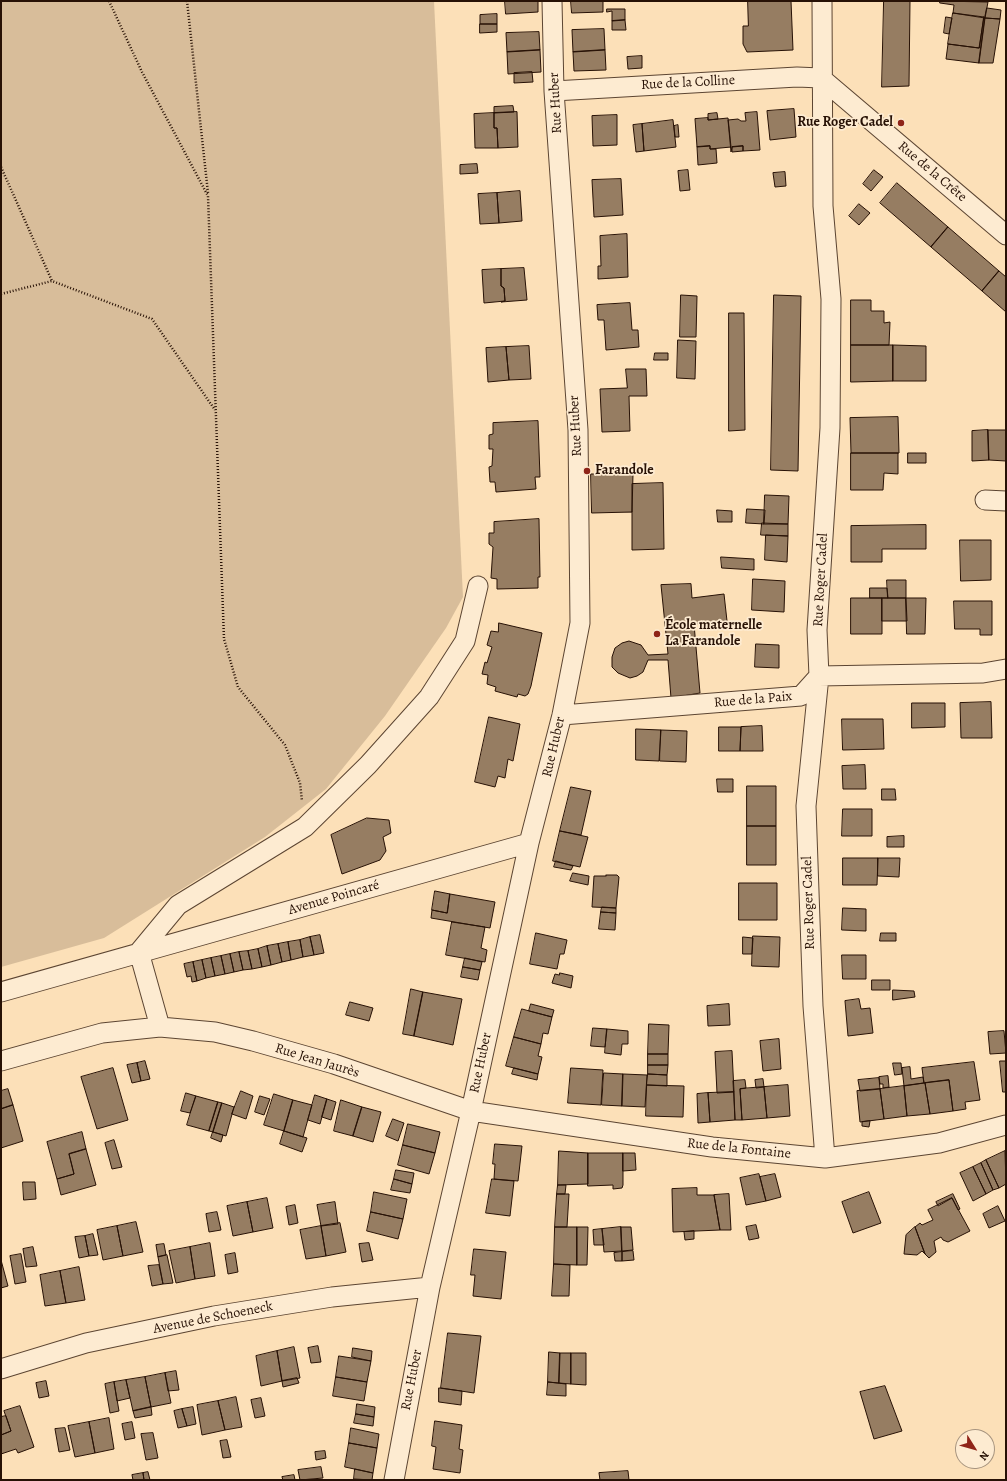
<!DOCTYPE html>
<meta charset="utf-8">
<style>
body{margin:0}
#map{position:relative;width:1007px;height:1481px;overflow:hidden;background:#fce0b8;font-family:Alegreya,serif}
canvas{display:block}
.frame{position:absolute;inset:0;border:2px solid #271105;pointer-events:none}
.north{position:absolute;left:955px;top:1429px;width:40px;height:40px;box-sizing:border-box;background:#fdebd1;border:1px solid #a7947f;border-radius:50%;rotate:127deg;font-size:11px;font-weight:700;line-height:16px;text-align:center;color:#271105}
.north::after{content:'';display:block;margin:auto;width:14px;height:18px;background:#8f2418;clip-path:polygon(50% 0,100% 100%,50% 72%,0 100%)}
</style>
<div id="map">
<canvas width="1007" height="1481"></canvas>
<div class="frame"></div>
<div class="north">N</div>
</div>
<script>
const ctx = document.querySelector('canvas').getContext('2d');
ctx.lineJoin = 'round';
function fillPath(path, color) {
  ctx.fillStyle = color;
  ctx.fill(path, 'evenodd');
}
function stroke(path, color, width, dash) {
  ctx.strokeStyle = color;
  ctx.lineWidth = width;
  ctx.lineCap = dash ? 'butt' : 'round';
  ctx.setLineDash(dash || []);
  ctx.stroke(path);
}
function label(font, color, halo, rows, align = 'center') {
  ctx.font = font + ' Alegreya,serif';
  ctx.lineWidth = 3.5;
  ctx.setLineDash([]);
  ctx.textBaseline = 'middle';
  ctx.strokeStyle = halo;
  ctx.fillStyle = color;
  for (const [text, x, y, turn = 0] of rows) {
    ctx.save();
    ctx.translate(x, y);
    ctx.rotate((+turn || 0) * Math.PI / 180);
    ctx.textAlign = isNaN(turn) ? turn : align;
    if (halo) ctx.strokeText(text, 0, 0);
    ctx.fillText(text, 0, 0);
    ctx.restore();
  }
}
fillPath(new Path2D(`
 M1 1H434L463 597 446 628 385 716 326 789 265 837 104 938 1 967Z`), '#d8bd9a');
const building = new Path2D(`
 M505 1H538V12L506 14Z
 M571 1H603V12L572 13Z
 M748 1H791L793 50 747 52 743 44V26H748Z
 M884 1H910L909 86 882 87Z
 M940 1 988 2 985 18 953 13 954 5 940 3Z
 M987 8 1001 10 1000 19 985 18Z
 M607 9H625V20L612 21V11L607 12Z
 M953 13 984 17 979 48 948 44Z
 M497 14V24H480V15Z
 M946 17 952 18 949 34 944 33Z
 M984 17 985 18 979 63 946 59 948 44 979 48Z
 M985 18 1000 19 993 63H979Z
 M625 20 626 30H612V21Z
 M480 24H497V32L480 33Z
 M604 29 605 50 573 52 572 30Z
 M539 32 540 50 507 52 506 33Z
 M540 50 541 72 508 74 507 52Z
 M605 50 606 70 574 71 573 52Z
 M642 56V68L628 69 627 57Z
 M532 72 533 82 514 83V73Z
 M513 106 514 112 494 113V107Z
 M794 109 796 137 770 140 767 111Z
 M517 112 518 147 498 148 497 128H494V113Z
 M757 112 760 150 743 151V146L732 147 731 152 728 120 738 119 741 121H746L745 113Z
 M494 113V128H497L498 148H475L474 114Z
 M717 113 718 119 708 120V114Z
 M617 115V145L593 146 592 116Z
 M708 118V120L728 118 731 147 710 149V146L697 147 695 119Z
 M673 120 676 147 644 151 642 124Z
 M642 124 644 151 636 152 633 125Z
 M678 125 679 137H675L674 126Z
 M710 146V149H716L717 163 698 165 697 147Z
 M743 146V151L732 152V147Z
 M477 164 478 173 460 174V165Z
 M688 170 690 190 680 191 678 171Z
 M874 170 883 177 871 191 863 184Z
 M785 172 786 186 775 187 773 173Z
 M621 179 623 215 594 217 592 180Z
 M897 183 948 227 931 247 880 203Z
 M520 191 522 221 499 223 497 193Z
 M497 193 499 223 480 224 478 194Z
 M859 204 870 213 859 225 849 216Z
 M948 227 999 271 982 291 931 247Z
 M627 234 628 277 598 279V266H601L600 236Z
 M524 268 527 300 501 302 505 301 504 288 501 286V269Z
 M501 269V286L504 288 505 301 484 303 482 270Z
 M999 271 1006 277V312L982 291Z
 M681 295 697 296 696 337H680Z
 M774 295 801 296 798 471 771 470Z
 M851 300H871V311H884V323L890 322 889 345H851Z
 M630 303 632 330H638L639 347 606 350 604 320H598L597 305Z
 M729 313H744L745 430 729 431Z
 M678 340 696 341 695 379 677 378Z
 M851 345H893V381L851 382Z
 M893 345 926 346V381H893Z
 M529 346 531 379 509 380 506 347Z
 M506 347 509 380 488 382 486 348Z
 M655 353H668V360H654Z
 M626 369H646L647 396H629L630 431 602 432 600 389 627 388Z
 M898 417 899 453H851L850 418Z
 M538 421 540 477H535L536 489 496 492 495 482H490L489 467 492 466 493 449H489V435L493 434V423Z
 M988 430H1006V461L989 460Z
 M988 430 989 460 972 461V431Z
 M851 453H898V474L884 473 883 490H851Z
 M908 453H926V463H908Z
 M591 474H633L632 512 592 513Z
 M663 483 664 549 632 550V484Z
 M765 495 789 496 788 524H764Z
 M747 509 765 510 764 524 746 523Z
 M717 510 732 511V522H718Z
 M539 519 540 577H538V588L497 589V579L491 578 493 547 489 544V533H494V522Z
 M762 523 788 524V536L761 535Z
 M926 525V549H882V562H851V526Z
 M766 535 788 536 787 562 765 560Z
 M960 540H991V580L961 581Z
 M721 557 754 559V570L722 568Z
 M753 579 785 581 784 612 752 610Z
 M887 580H906V598H888Z
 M691 584 692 598 724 594 727 621 694 624 700 693 671 698 668 660H648L643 672 637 676 630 678 618 673 612 667V657L615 648 622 643 629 641 641 645 648 655 668 654 661 585Z
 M870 588H887L888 598H870Z
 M851 598H882V634H851Z
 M882 598H906L907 621H882Z
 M906 598H926L925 634H907Z
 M954 601H992V635H980V629H955Z
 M499 623 542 633 531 686 528 694 525 696 518 694 517 697 495 691 496 687 487 684 488 675 482 674 485 662 487 663 492 647 487 645 491 631 498 632Z
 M756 644 779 645V668L755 667Z
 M991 702 992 738H961L960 703Z
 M912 703H945V727L912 728Z
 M489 717 520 724 513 761 508 759 505 778 498 776 495 787 475 782Z
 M842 719H883L884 749 843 750Z
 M762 726 763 751H740L741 727Z
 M719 727H741L740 751H719Z
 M636 729 661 730 659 761 636 760Z
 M661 730 687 731 686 762 660 761Z
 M865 765 866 789H843L842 766Z
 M717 779H733V792H718Z
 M747 786H776V826H747Z
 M571 787 591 791 581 835 560 831Z
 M882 789H895L896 800H882Z
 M843 809H872V836H842Z
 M367 818 389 820 391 833 383 837 386 851 380 860 342 874 331 835Z
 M747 826H776V865H747Z
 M560 831 588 837 580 867 553 861Z
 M904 836V847H887V837Z
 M843 858H878L877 885H843Z
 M878 858H900L899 877 878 876Z
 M556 861 573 866 571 870 554 867Z
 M573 873 589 876 588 885 570 881Z
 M606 875H617L619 877 616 908 592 907 594 876H606Z
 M739 883H777V920H739Z
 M435 891 450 894 447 913 432 910Z
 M450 894 495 902 490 928 431 918 432 910 447 913Z
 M602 907 616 908V913L601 912Z
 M843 908 866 909V931L842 930Z
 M601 912 616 913 615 930 599 929Z
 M452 922 485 927 481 948 487 950 485 962 446 955Z
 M536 933 567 940 564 954H560L557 969 530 964Z
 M881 933H896V941H880Z
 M320 935 324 953 314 955 310 937Z
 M753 936 780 937 779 967 752 966Z
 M310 937 314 955 303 957 300 940Z
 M743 937 753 938 752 954H743Z
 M300 940 303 957 291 960 288 942Z
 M288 942 291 960 282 962 278 944Z
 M278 944 282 962 271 965 267 946Z
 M267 946 271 965 262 967 258 949Z
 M258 949 262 967 252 969 248 951Z
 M248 951 252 969 243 970 239 952Z
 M239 952 243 970 234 972 230 954Z
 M230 954 234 972 225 974 221 956Z
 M842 955H866V979H843Z
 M221 956 225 974 215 976 211 958Z
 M211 958 215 976 206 978 202 960Z
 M465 958 482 962 480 970 463 967Z
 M202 960 206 978 197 981 193 962Z
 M193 962 197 981 192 982 191 976 187 977 184 964Z
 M463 967 480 970 478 980 461 977Z
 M560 973 573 976 571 988 552 983 555 974 559 975Z
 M872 980H890V990H872Z
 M411 989 423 992 414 1036 403 1034Z
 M893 990 914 991 915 997 893 1000Z
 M423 992 462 999 453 1045 414 1036Z
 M859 999 861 1009 870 1008 873 1033 848 1036 845 1001Z
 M350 1002 373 1008 369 1021 346 1015Z
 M531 1004 554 1010 552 1017 529 1011Z
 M729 1004 730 1025 708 1026 707 1006Z
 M522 1009 552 1017 548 1034 543 1033 541 1044 514 1037Z
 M649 1024 669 1025 668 1054H648Z
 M593 1028 607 1029 605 1047 591 1046Z
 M607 1029 628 1031V1044H622L621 1055 605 1053Z
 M1004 1031 1006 1053 990 1054 988 1032Z
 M514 1037 541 1044 538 1056 542 1057 538 1074 506 1066Z
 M779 1039 781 1069 763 1071 760 1041Z
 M732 1051 734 1092 717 1093 715 1052Z
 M648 1054H668V1065H648Z
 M145 1061 150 1079 141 1081 137 1063Z
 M1000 1061H1006V1092H1003Z
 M974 1062 980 1100 965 1102 966 1109 953 1111 949 1080 924 1083 922 1068Z
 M137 1063 141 1081 132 1083 127 1065Z
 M893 1063H901L902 1074 895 1075Z
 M648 1065H668L667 1075 648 1074Z
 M910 1067 911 1079 923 1077 924 1083 904 1086 902 1068Z
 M113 1068 128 1120 97 1129 81 1077Z
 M514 1068 538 1074 537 1080 512 1074Z
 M571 1068 603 1070 601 1105 568 1103Z
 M604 1073 623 1074 622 1106 602 1105Z
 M623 1074 647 1075 645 1107 622 1106Z
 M648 1074 667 1075V1086L647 1085Z
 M888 1076 889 1087 883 1088V1084H880L879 1077Z
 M879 1078 880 1089 860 1091 858 1080Z
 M763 1079 764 1087 756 1088 755 1080Z
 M745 1080 746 1088 740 1089 742 1120H735L733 1081Z
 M949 1080 953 1111 930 1114 925 1083Z
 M924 1083H925L930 1114 907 1116 904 1086Z
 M647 1085 684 1086 683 1117 646 1116Z
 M788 1085 790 1116 767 1118 764 1087Z
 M904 1086 907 1116 884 1119 880 1089Z
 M764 1087 767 1118 742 1120 740 1089Z
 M8 1089 13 1105 1 1109V1091Z
 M880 1089 884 1119 860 1122 857 1091Z
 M241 1091 253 1096 246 1119 232 1114Z
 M734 1092 735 1120 710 1122 708 1093Z
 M186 1093 196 1096 190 1113 181 1111Z
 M708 1093 710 1122 698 1123 697 1094Z
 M274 1094 293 1100 284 1131 264 1125Z
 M315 1095 327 1099 320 1124 308 1120Z
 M196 1096 218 1102 209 1131 187 1125Z
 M260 1096 270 1099 264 1115 255 1112Z
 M327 1099 336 1102 331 1120 322 1117Z
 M293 1100 312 1105 303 1137 284 1131Z
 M341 1100 362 1107 353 1136 334 1131Z
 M218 1102 222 1103 213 1132 209 1131Z
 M222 1103 234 1107 226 1136 213 1132Z
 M13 1105 23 1141 1 1148V1109Z
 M362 1107 381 1112 373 1142 353 1136Z
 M393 1119 404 1123 398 1141 386 1136Z
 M870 1121 869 1127 862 1126V1122Z
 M408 1124 440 1132 435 1153 403 1145Z
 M284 1131 307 1138 302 1152 280 1144Z
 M82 1132 86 1149 69 1154 74 1174 57 1179 47 1142Z
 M213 1132 223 1135 221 1142 211 1138Z
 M114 1140 122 1167 112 1169 105 1143Z
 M495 1144 522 1146 518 1181 494 1179 495 1164H493Z
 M403 1145 435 1153 429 1174 398 1165Z
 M86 1149 96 1185 61 1195 57 1179 74 1174 69 1154Z
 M559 1151 588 1153V1184L558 1185Z
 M1005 1151 1006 1184 999 1188 986 1160Z
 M588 1153H623V1185L622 1188 613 1189V1185L588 1186Z
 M623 1153H635L636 1170 623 1171Z
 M986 1160 999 1188 993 1190 981 1163Z
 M981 1163 993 1190 986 1194 973 1167Z
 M973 1167 986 1194 973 1201 960 1173Z
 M396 1170 414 1173 412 1184 394 1179Z
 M759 1174 766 1201 746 1205 740 1178Z
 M775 1174 781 1197 766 1201 760 1177Z
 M394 1179 412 1184 410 1193 391 1190Z
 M492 1179 514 1181 510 1216 486 1213Z
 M23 1182H35L36 1199 24 1200Z
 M558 1185H566L565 1194H557Z
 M697 1188V1195H714L720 1230 673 1232 672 1189Z
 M374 1192 407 1199 403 1219 371 1212Z
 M869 1192 881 1223 853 1233 842 1202Z
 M557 1194H569L567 1227H555Z
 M729 1194 731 1230H720L714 1195Z
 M953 1194 960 1209 958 1210 952 1198 938 1206 936 1202Z
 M267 1198 273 1228 253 1232 247 1202Z
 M952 1198 970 1231 948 1242 943 1240 941 1237 934 1241 936 1252 929 1258 925 1254 915 1227 920 1223 922 1225 933 1220 928 1210Z
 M247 1202 253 1232 233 1236 227 1206Z
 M335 1202 338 1224 321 1226 317 1205Z
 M295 1205 298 1223 289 1225 286 1207Z
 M998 1206 1005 1221 989 1228 983 1214Z
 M217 1212 221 1230 209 1232 206 1214Z
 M371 1212 403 1219 398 1239 367 1231Z
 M136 1222 143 1252 123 1256 117 1226Z
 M340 1223 346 1252 326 1256 321 1226Z
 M756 1225 759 1238 749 1240 746 1227Z
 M117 1226 123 1256 103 1260 97 1230Z
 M321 1226 326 1256 306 1259 300 1230Z
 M555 1227H577V1265L554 1264Z
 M577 1227H588L587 1265H577Z
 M621 1227 622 1251 604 1252 602 1229Z
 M621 1227H631L633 1250 622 1251Z
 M915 1227 925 1254 922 1251 917 1255 904 1254 906 1235Z
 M602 1229 604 1245H594L593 1230Z
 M694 1231V1239L685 1240 684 1232Z
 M93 1234 98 1255 89 1256 85 1236Z
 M85 1236 89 1256 79 1258 75 1237Z
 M210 1243 215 1276 195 1279 190 1247Z
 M369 1243 373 1260 362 1262 359 1244Z
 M164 1244 166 1255 158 1257 156 1245Z
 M33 1247 37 1266 26 1267 23 1249Z
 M190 1247 195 1279 176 1283 169 1251Z
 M474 1249 506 1252 501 1299 473 1296 475 1275H471Z
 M633 1251 634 1260 622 1261V1252Z
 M622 1252V1261H615L614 1253Z
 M235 1253 238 1272 228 1274 225 1255Z
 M21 1254 26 1282 15 1284 10 1256Z
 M167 1255 173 1283 163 1284 158 1257Z
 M1 1260 8 1286 1 1288Z
 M554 1264 570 1265 569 1296H552Z
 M159 1265 163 1284 152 1286 148 1266Z
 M79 1267 85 1300 66 1303 60 1271Z
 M60 1271 66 1303 45 1306 40 1275Z
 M448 1333 481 1336 474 1393 441 1388Z
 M318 1346 321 1362 311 1363 308 1348Z
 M294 1347 300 1378 282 1381 277 1351Z
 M353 1348 372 1351 371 1361 352 1357Z
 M277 1351 282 1381 261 1386 256 1356Z
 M549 1352 560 1353 559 1383 548 1382Z
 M560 1353H571V1384L559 1383Z
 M571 1353H586V1385L571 1384Z
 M339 1356 371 1361 367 1382 336 1377Z
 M176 1371 179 1390 168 1391 165 1373Z
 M165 1373 171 1403 151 1407 145 1377Z
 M145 1377 151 1407 133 1411 126 1380Z
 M336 1377 367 1382 364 1401 333 1396Z
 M297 1378 299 1383 283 1387 282 1381Z
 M126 1380 130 1398 117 1401 114 1382Z
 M46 1381 49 1396 39 1398 36 1383Z
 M114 1382 119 1411 110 1413 105 1384Z
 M548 1382 566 1384V1396L547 1395Z
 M885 1386 902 1431 874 1439 860 1392Z
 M439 1388 462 1391 461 1405 439 1402Z
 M236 1397 242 1427 225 1430 218 1401Z
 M261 1398 265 1416 255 1418 251 1400Z
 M218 1401 225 1430 202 1435 197 1405Z
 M357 1404 375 1407 374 1417 356 1414Z
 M20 1406 34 1447 18 1453 16 1449 1 1454V1435L11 1431 4 1411Z
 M151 1407 152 1415 135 1418 133 1411Z
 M193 1407 196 1424 187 1426 182 1409Z
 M182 1409 187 1426 178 1428 174 1411Z
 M356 1414 374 1417 373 1426 354 1423Z
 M6 1416 11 1431 1 1435V1417Z
 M109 1418 114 1449 95 1453 89 1422Z
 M435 1421 462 1425 459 1449 463 1450 460 1473 433 1469 436 1447 432 1446Z
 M89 1422 95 1453 75 1457 68 1426Z
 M132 1422 135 1438 125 1440 122 1424Z
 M65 1428 70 1450 59 1452 55 1429Z
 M351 1428 379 1434 377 1448 349 1443Z
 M153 1433 158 1458 146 1460 141 1434Z
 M227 1440 231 1457 223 1458 220 1441Z
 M349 1443 377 1448 373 1473 345 1467Z
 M325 1451 326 1458 316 1460 315 1452Z
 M321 1467 323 1478 300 1480 298 1470Z
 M355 1469 373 1473 372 1480 354 1479Z
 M628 1471 629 1480H600L599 1473Z
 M148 1472 150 1480H144L143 1473Z
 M143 1473 144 1480H133L132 1475Z
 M294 1475 295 1480H283L282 1477Z`);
fillPath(building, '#967d62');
stroke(building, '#271105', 1);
const street = new Path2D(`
 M822 1 823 206 831 299 830 428 817 630 819 676 806 806 813 1006 825 1158
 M821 78 1006 235
 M554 91 797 77 821 78
 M985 500 1006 501
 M562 715 801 696 819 676 983 673 1006 669
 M139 952 178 905 305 827 368 765 429 697 465 641 478 586
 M1 992 529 843
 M160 1027 215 1032 253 1041 334 1064 471 1111 712 1147 825 1158 939 1143 1006 1125
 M1 1061 102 1033 160 1027 139 952
 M1 1369 86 1343 214 1316 332 1297 430 1287
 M394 1480 430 1287 471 1111 529 843 562 715 580 623 578 430 554 91 552 1`);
stroke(street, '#5c4532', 21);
stroke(new Path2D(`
 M109 1 142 72 208 196 224 639 238 687 285 745 300 783 302 801
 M187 1 208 193
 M1 167 52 281
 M1 294 52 281 152 319 215 410`), '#271105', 2.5, [1, 2]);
stroke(street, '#fdebd1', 19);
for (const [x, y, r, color] of [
 [901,123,4,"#8f2418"],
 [587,471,4,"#8f2418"],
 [657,634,4,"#8f2418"]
]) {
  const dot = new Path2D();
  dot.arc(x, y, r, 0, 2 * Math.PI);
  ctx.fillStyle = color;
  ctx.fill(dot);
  stroke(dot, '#fdebd1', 1.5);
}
label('14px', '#271105', '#fdebd1', [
 ["Rue de la Colline",688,83,-3],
 ["Rue Huber",556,103,-93],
 ["Rue de la Crête",932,172,40],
 ["Rue Huber",576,426,-93],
 ["Rue Roger Cadel",821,580,-87],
 ["Rue de la Paix",753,700,-5],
 ["Rue Huber",554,747,-77],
 ["Avenue Poincaré",334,898,-16],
 ["Rue Roger Cadel",809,903,-92],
 ["Rue Jean Jaurès",317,1061,17],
 ["Rue Huber",481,1063,-78],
 ["Rue de la Fontaine",739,1149,6],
 ["Avenue de Schoeneck",213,1318,-11],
 ["Rue Huber",412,1380,-79]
]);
label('bold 14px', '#271105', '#fdebd1', [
 ["Rue Roger Cadel",893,123,"right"],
 ["Farandole",595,471],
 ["École maternelle",665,626],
 ["La Farandole",665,642]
], 'left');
</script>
